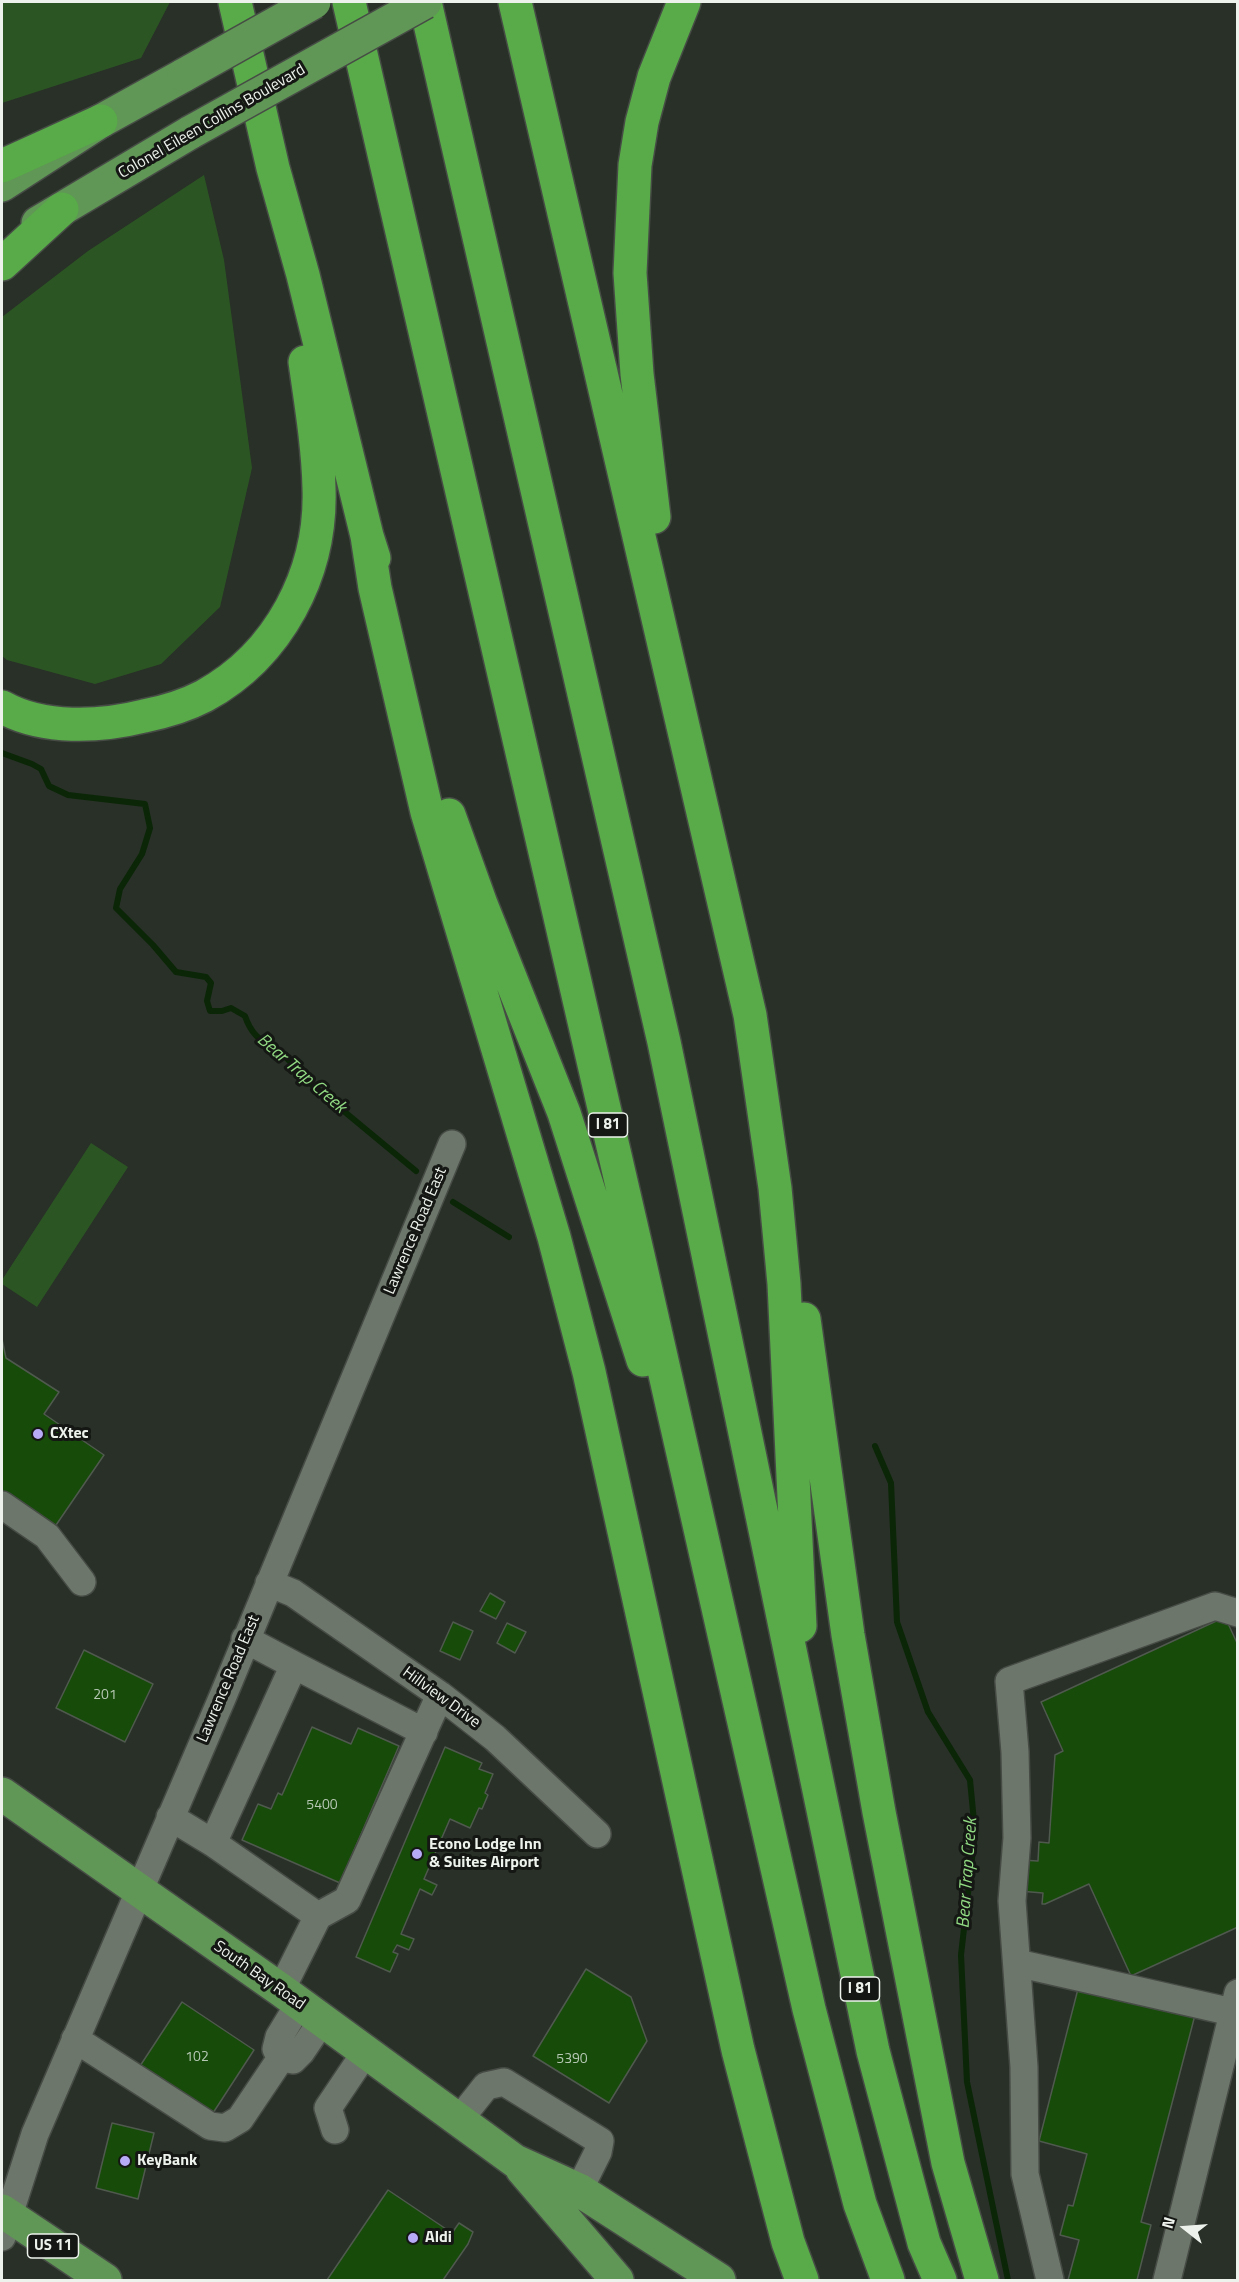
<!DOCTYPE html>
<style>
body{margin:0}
#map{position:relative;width:1239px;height:2282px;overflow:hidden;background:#283027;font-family:"Titillium Web",sans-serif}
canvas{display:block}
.frame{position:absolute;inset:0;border:3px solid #edf2ec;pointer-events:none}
.north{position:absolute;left:1155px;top:2198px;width:60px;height:60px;-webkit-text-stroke:4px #141713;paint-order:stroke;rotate:287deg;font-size:16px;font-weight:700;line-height:24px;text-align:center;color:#edf2ec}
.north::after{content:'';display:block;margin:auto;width:21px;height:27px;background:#edf2ec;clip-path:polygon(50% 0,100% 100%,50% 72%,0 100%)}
</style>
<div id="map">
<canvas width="1239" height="2282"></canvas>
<div class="frame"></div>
<div class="north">N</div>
</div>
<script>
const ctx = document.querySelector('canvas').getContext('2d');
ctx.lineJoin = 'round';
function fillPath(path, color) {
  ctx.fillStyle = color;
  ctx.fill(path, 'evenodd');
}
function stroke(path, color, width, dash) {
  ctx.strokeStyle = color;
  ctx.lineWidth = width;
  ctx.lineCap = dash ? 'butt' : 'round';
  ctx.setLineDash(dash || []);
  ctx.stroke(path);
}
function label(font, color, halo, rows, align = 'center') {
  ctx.font = font + ' "Titillium Web",sans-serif';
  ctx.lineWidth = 6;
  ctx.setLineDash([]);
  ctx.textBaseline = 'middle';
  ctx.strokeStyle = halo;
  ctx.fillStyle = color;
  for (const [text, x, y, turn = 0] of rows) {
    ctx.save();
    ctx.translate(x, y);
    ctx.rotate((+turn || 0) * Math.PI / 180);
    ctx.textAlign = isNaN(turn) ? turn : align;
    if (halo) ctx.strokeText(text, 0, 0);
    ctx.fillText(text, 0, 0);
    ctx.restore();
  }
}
fillPath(new Path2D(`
 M2 2H170L141 58 2 103Z
 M204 175 224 260 252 468 220 607 161 664 95 684 7 660 2 656V317L88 251Z
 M91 1143 128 1167 37 1307 2 1284V1280Z`), '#2c5524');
stroke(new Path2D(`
 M2 753 32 764 41 769 49 786 68 795 145 804 150 828 142 854 120 889 116 908 153 945 176 972 206 977 211 983 207 1001 210 1011H222L231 1008 245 1016C253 1040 266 1042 284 1056 290 1060 295 1068 299 1074L416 1171
 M453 1202 509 1237
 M875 1446 891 1483 897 1622 928 1712 970 1780 975 1832 961 1955 967 2082 1008 2280`), '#0a2606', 6);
const building = new Path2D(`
 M2 1339 6 1358 59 1392 44 1414 104 1455 54 1528 2 1493Z
 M490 1593 505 1602 496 1619 480 1611Z
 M1225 1617 1238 1645V1927L1131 1976 1089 1884 1045 1904H1042L1043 1893 1019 1891 1021 1860 1038 1861 1039 1842 1049 1843 1055 1755 1063 1751 1041 1702Z
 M453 1622 473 1631 460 1660 440 1651Z
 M507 1623 526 1632 515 1653 497 1643Z
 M84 1650 153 1684 125 1742 56 1708Z
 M312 1727 351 1744 358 1728 399 1746 340 1883 242 1840 258 1804 271 1809 278 1793 282 1795Z
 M445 1747 482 1763 479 1769 493 1774 485 1793 488 1795 482 1809 479 1808 470 1828 450 1819 424 1879 437 1885 432 1895 420 1889 401 1934 414 1939 409 1950 397 1945 393 1952 398 1954 390 1972 356 1957Z
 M586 1969 631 1997 647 2041 609 2103 533 2056Z
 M1079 1985 1195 2015 1141 2222 1151 2225 1137 2280H1068L1079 2240 1060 2235 1068 2205 1073 2206 1087 2154 1039 2141Z
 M182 2002 254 2050 213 2113 140 2066Z
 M112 2123 154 2133 138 2199 96 2188Z
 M388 2190 452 2233 459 2223 473 2232 468 2244 443 2280H327Z`);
fillPath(building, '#164b0a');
stroke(building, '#50594e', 1.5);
const minor = new Path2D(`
 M2 1505 47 1536 82 1582
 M269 1583 293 1593 440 1695 495 1738 597 1834
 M294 1665 424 1732
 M170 1817 213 1843 318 1916 281 1990
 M213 1843 294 1665 245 1639
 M318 1916 347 1900 440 1695
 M1017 1963 1232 2012
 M299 2004 279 2037 276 2049 281 2058 293 2060 301 2052 322 2021
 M75 2039 210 2126 225 2128 240 2119 281 2058
 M459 2120 486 2086 504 2082 600 2141 598 2152 579 2190
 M335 2130 328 2108 365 2053
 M2 2237 35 2134 223 1696 452 1144
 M1050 2280 1025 2174 1024 2067 1012 1901 1017 1838 1015 1752 1009 1681 1215 1606 1238 1613
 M1167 2280 1238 1993`);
const major = new Path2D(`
 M2 185 101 121 184 75
 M38 223 191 132
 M2 1794 281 1990 515 2161 579 2190 719 2280
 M522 2169 617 2280
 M2 2211 105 2280`);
const highway = new Path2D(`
 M235 2 273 168 303 275 367 536 374 558
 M349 2 638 1255 809 2009 860 2204 888 2280
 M425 2 664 1042 873 2051 924 2243 940 2280
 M515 2 750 1015 775 1188 784 1284 800 1626
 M2 166 101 121
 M2 264 62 209
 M654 517 637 374 630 273 635 165 642 122 654 77 684 2
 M367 536 375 588 427 812 554 1237 589 1372 738 2050 788 2242 802 2280
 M2 707C43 730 100 727 144 716 164 712 185 706 204 696 279 655 322 573 319 488 318 446 311 404 305 362
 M449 815 481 904 564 1113 643 1360
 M804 1319 848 1635 879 1812 948 2163 982 2280`);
stroke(minor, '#464c45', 30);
stroke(major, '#464c45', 36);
stroke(highway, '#464c45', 36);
stroke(minor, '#6d766b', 27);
stroke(major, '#609656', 33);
stroke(highway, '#58ab48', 33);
const majorBridge = new Path2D(`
 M184 75 314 2
 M191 132 425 2`);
stroke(majorBridge, '#464c45', 36, []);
stroke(majorBridge, '#609656', 33);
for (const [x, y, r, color] of [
 [38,1434,6,"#b7abf8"],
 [417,1854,6,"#b7abf8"],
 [125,2161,6,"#b7abf8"],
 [413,2238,6,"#b7abf8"]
]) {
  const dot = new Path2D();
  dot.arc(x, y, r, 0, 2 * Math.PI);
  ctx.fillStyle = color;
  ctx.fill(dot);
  stroke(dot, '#141713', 2);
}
label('14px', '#b7c8b4', null, [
 ["201",105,1696],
 ["5400",322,1806],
 ["102",197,2058],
 ["5390",572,2060]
]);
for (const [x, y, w] of [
 [608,1125,39],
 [860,1989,39],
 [53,2246,51]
]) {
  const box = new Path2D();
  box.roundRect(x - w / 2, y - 12, w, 24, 4.5);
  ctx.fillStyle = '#141713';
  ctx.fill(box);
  stroke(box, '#edf2ec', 1.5);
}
label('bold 15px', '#edf2ec', null, [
 ["I 81",608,1125],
 ["I 81",860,1989],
 ["US 11",53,2246]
]);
label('16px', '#edf2ec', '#141713', [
 ["Colonel Eileen Collins Boulevard",212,122,-30],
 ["Lawrence Road East",416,1231,-67],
 ["Lawrence Road East",229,1679,-67],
 ["Hillview Drive",441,1698,36],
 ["South Bay Road",259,1976,35]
]);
label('bold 16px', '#edf2ec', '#141713', [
 ["CXtec",50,1434],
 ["Econo Lodge Inn",429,1845],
 ["& Suites Airport",429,1863],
 ["KeyBank",137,2161],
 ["Aldi",425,2238]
], 'left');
label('italic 18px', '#91da83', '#141713', [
 ["Bear Trap Creek",301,1074,41],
 ["Bear Trap Creek",968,1873,-86]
]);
</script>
